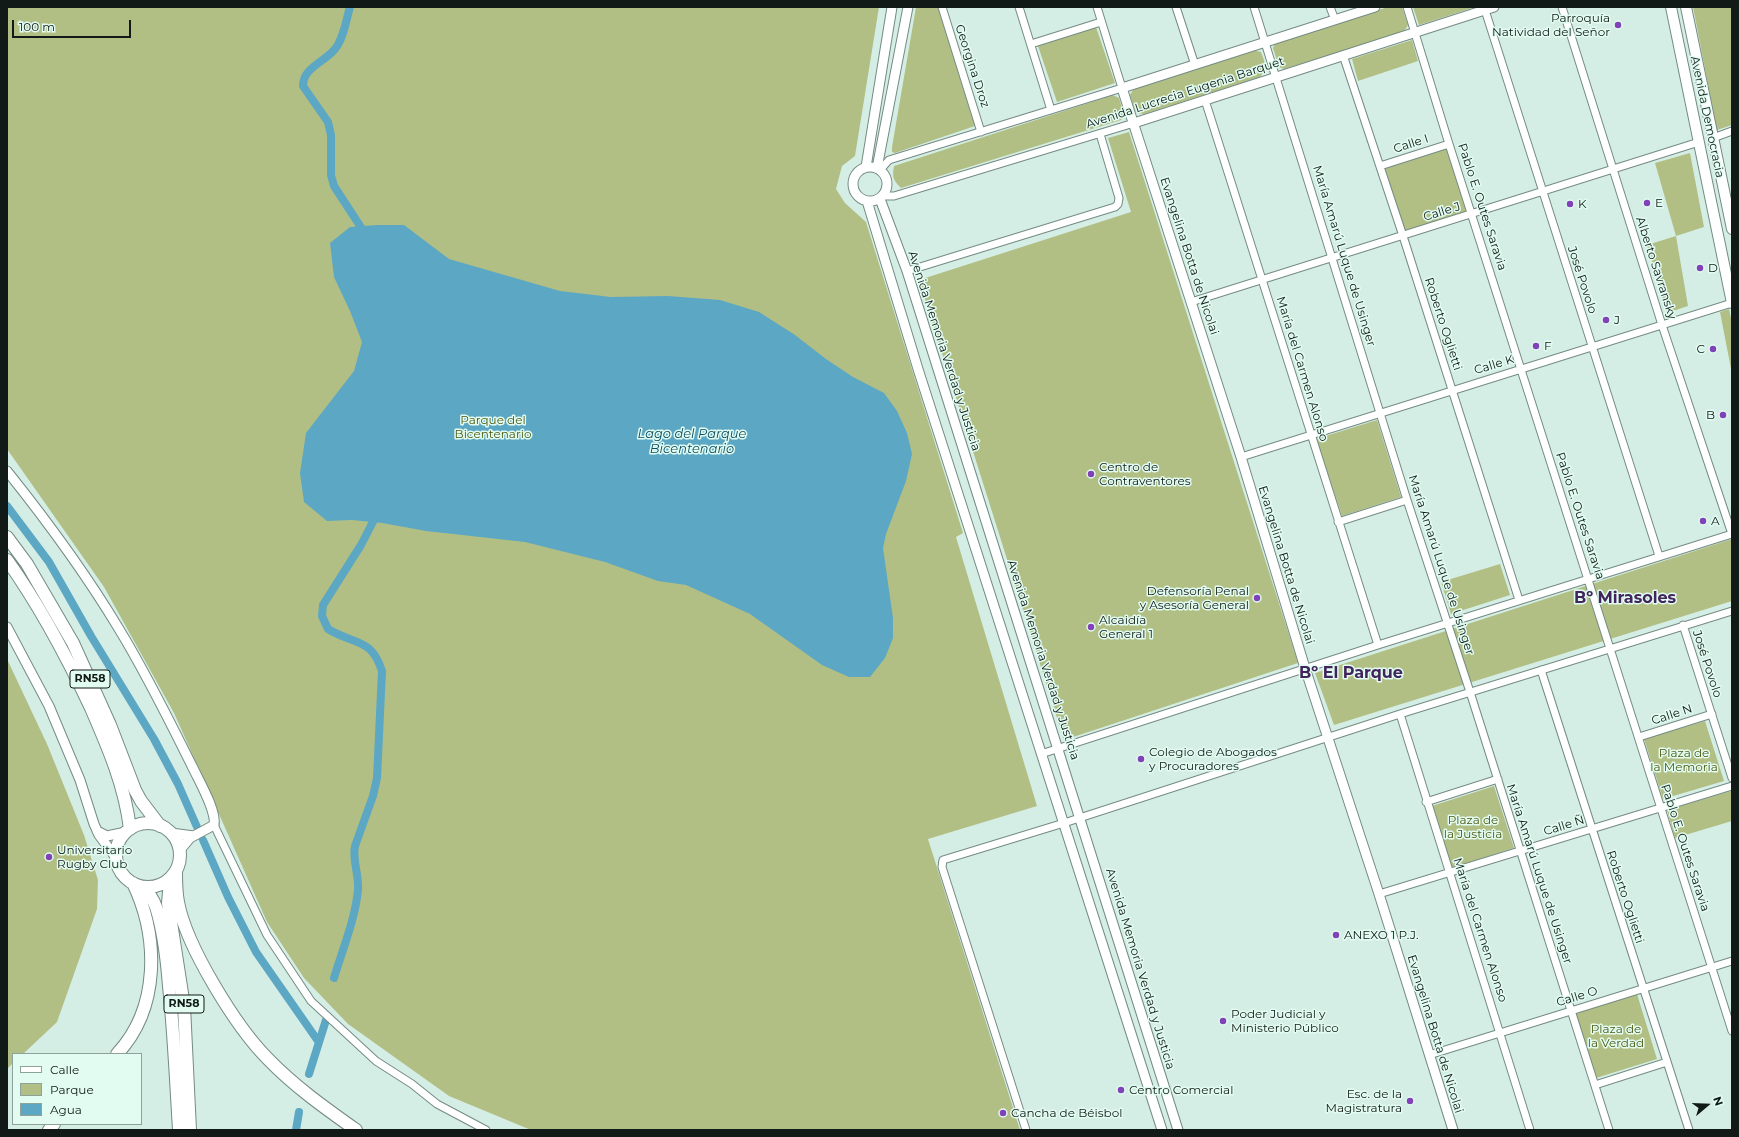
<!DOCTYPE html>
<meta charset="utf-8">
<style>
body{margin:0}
#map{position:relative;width:1739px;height:1137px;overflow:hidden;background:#d5eee5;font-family:Montserrat,sans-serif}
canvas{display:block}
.frame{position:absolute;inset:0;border:8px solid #111a17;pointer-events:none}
.legend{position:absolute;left:12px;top:1053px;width:130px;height:72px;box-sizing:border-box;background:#e2fcf2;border:1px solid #8ea29a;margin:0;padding:5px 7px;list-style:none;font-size:12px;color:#111a17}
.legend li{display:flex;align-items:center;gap:8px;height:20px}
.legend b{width:20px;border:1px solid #8ea29a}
.north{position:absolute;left:1687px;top:1085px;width:40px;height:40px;-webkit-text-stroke:3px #e2fcf2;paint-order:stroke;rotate:71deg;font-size:11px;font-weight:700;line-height:16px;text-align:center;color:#111a17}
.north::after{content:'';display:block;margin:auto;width:14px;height:18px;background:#111a17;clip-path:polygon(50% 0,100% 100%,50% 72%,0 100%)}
.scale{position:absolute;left:12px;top:20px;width:119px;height:18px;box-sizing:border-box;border:2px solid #111a17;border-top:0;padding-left:5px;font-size:12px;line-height:14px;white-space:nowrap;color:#111a17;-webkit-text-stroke:3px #e2fcf2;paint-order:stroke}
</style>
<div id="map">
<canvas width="1739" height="1137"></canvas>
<div class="frame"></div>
<ul class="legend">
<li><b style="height:5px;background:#fff"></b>Calle</li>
<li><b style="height:11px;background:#b2bf84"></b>Parque</li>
<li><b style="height:11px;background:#5ca7c4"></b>Agua</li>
</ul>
<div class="north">N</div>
<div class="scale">100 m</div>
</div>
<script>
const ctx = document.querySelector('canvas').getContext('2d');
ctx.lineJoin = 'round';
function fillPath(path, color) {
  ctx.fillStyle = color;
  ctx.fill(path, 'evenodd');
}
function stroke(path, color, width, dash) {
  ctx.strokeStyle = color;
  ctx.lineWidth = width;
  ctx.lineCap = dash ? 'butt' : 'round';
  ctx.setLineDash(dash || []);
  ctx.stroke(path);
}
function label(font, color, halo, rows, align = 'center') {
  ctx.font = font + ' Montserrat,sans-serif';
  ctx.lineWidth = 3;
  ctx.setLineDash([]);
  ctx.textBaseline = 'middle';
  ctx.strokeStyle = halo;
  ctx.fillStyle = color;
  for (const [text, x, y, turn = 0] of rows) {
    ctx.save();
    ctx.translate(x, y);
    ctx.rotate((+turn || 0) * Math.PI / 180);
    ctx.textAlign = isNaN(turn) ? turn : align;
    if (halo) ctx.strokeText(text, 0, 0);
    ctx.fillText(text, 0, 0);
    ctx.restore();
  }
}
fillPath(new Path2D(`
 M7 7H879L855 156 842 166 836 189 845 203 866 222 963 533 956 537 1037 806 928 839 1020 1130H531L449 1096 348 1024 304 978 267 922 174 713 104 587 7 449Z
 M916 7H938L975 126 895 153 892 152V147Z
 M1388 7H1402L1408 25 1404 32 1284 69 1279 67 1273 48 1275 43Z
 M1413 7H1475L1419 25Z
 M1693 7H1732V125L1717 130Z
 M1096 27 1115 83 1057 102 1038 46Z
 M1412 40 1418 61 1358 81 1352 59Z
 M1252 50 1261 52C1265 63 1268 68 1260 77L1144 114 1136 113 1130 95 1134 88Z
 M1113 95 1119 98 1124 114 1121 120 901 188C893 180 892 177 894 166Z
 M1129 132 1298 663 1064 740 919 280 1131 212 1108 138Z
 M1447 148 1468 212 1405 232 1385 168Z
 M1690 153 1704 227 1676 236 1688 306 1667 313 1647 245 1676 236 1655 163Z
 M1729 309 1732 323V374L1720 312Z
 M1377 420 1401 497 1342 516 1316 439Z
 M1732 539V601L1334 725 1315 673Z
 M1500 564 1510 595 1451 614 1441 582Z
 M7 659 47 744 84 835 98 880 97 909 57 1022 23 1054H13V1063L7 1069Z
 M1705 721 1724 781 1663 799 1644 739Z
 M1494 786 1514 848 1451 868 1432 806Z
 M1731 791 1732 821 1675 838 1667 810Z
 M1637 994 1657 1059 1596 1078 1575 1013Z`), '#b2bf84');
fillPath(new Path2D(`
 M377 225H404L449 259 560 291 611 297 668 296 720 300 759 312 795 335 826 359 853 377 884 393 897 411 907 433 912 454 906 481 886 534 883 548 893 618V638L885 658 870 677H849L822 665 750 614 686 585 658 581 605 562 525 542 426 531 382 523 352 520 327 521 304 502 300 473 306 433 354 371 362 342 350 311 334 277 330 243 350 227Z`), '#5ca7c4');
stroke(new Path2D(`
 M350 7C346 20 344 38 335 49 325 62 303 67 303 86L328 122 331 135V175L334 186 366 235
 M7 506 49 562 91 636 154 739 178 784 197 827
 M203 840 228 897 256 952 318 1041
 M334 978C342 951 356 917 358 889 359 874 352 860 355 846L373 796 377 778 382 671C371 637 354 645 328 629L322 616 323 605 361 545 378 512
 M309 1074 326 1020
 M296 1130 299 1112`), '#5ca7c4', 8);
const minor = new Path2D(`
 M942 7 981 132
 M1019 7 1051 110
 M1176 7 1195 65
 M1254 7 1407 500 1470 692 1609 1130
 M1330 7 1335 20
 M1407 7 1449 144 1732 1031
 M1562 7 1662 325 1732 534
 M1485 10 1659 556
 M1031 44 1101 22
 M1343 55 1403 236 1519 600
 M1205 100 1378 645
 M1713 138 1732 131
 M1380 166 1449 144
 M880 170 889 160 1122 88 1097 7
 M883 196H894L1134 123
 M907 271 1115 207 1118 204 1119 198 1100 134
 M1191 302 1699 142
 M1241 457 1732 303
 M1338 522 1407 500
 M1683 625 1732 778
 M1541 670 1689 1130
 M1400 714 1530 1130
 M1639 737 1712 714
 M1041 754 1378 645 1732 534
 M1426 802 1498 779
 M214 825 267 935 311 1001 376 1061 412 1084 437 1104 486 1130
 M1379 894 1732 786
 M1429 1055 1732 961
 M1595 1085 1667 1062
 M1026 1130 942 867 943 860 1064 823 1400 714 1732 611`);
const tertiary = new Path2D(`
 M1375 7 1122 88 1241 457 1305 668 1379 894 1453 1130
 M1134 123 1494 7
 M853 184a17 17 0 1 1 34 0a17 17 0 1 1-34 0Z
 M866 167 892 7
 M877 168 908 7
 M880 199 907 271 1178 1130
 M867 201 918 369 1162 1130
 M7 471C47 521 86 574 119 629 146 673 169 720 192 766 198 779 217 811 214 825L190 838 180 850
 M7 627 49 706 80 780 94 824 99 835 117 859
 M97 831 107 836 126 832
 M171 833 194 836`);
const secondary = new Path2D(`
 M1671 7 1732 303
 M1686 7 1732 229`);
const trunk = new Path2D(`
 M7 537 27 564 73 643 110 725 135 790 141 801 160 826
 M7 560C40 606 67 657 91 708 108 747 125 786 130 829
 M116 855a32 32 0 1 1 64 0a32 32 0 1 1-64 0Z
 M176 871C176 881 176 892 178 902 186 946 236 1027 268 1059 294 1086 325 1108 356 1130
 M170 881 168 903 184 1006 190 1130
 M143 887C149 893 153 899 156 907 164 932 167 960 169 986 174 1034 176 1082 179 1130
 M117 1054C160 1008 159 937 133 883
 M49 1130 54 1124`);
stroke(minor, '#748b83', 9);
stroke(tertiary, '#748b83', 11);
stroke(secondary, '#748b83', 12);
stroke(trunk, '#748b83', 14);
stroke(minor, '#fff', 7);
stroke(tertiary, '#fff', 9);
stroke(secondary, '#fff', 10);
stroke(trunk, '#fff', 12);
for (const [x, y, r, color] of [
 [1618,25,4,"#8142b7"],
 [1647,203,4,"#8142b7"],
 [1570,204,4,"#8142b7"],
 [1700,268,4,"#8142b7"],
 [1606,320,4,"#8142b7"],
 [1536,346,4,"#8142b7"],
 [1713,349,4,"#8142b7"],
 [1723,415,4,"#8142b7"],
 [1091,474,4,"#8142b7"],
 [1703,521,4,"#8142b7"],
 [1257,598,4,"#8142b7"],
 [1091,627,4,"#8142b7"],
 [1141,759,4,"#8142b7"],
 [49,857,4,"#8142b7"],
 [1336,935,4,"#8142b7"],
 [1223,1021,4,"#8142b7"],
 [1121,1090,4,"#8142b7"],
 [1410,1101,4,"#8142b7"],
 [1003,1113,4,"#8142b7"]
]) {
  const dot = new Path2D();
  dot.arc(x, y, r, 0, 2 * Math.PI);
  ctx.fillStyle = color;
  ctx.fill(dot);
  stroke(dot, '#e2fcf2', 1.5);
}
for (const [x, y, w] of [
 [90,679,40],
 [184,1004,40]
]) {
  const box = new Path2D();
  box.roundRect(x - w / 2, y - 9, w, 18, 3);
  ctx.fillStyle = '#e2fcf2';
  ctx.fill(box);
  stroke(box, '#111a17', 1);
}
label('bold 11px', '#111a17', null, [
 ["RN58",90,679],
 ["RN58",184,1004]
]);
label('12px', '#111a17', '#e2fcf2', [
 ["Parroquía",1610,18,"right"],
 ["Natividad del Señor",1610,32,"right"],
 ["E",1655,203],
 ["K",1578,204],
 ["D",1708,268],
 ["J",1614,320],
 ["F",1544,346],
 ["C",1705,349,"right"],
 ["B",1715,415,"right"],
 ["Centro de",1099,467],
 ["Contraventores",1099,481],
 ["A",1711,521],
 ["Defensoría Penal",1249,591,"right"],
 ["y Asesoría General",1249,605,"right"],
 ["Alcaidía",1099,620],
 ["General 1",1099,634],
 ["Colegio de Abogados",1149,752],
 ["y Procuradores",1149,766],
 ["Universitario",57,850],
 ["Rugby Club",57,864],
 ["ANEXO 1 P.J.",1344,935],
 ["Poder Judicial y",1231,1014],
 ["Ministerio Público",1231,1028],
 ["Centro Comercial",1129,1090],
 ["Esc. de la",1402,1094,"right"],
 ["Magistratura",1402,1108,"right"],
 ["Cancha de Béisbol",1011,1113]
], 'left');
label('12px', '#111a17', '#e2fcf2', [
 ["Georgina Droz",972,66,72],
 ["Avenida Lucrecia Eugenia Barquet",1185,93,-18],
 ["Avenida Democracia",1707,117,78],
 ["Calle I",1411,144,-18],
 ["Pablo E. Outes Saravia",1482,207,72],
 ["Calle J",1442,212,-17],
 ["Evangelina Botta de Nicolai",1189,256,72],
 ["María Amarú Luque de Usinger",1344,256,73],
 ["Alberto Savransky",1656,268,72],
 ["José Povolo",1582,280,72],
 ["Roberto Oglietti",1443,324,72],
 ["Avenida Memoria Verdad y Justicia",944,351,72],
 ["Calle K",1494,365,-17],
 ["María del Carmen Alonso",1302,369,73],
 ["Pablo E. Outes Saravia",1580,516,72],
 ["Evangelina Botta de Nicolai",1286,565,73],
 ["María Amarú Luque de Usinger",1441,565,72],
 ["Avenida Memoria Verdad y Justicia",1043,660,72],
 ["José Povolo",1707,664,72],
 ["Calle N",1672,715,-18],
 ["Calle Ñ",1564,826,-17],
 ["Pablo E. Outes Saravia",1685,848,72],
 ["María Amarú Luque de Usinger",1539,874,72],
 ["Roberto Oglietti",1625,897,72],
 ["María del Carmen Alonso",1480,930,72],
 ["Avenida Memoria Verdad y Justicia",1140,969,73],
 ["Calle O",1577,997,-17],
 ["Evangelina Botta de Nicolai",1435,1034,73]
]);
label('12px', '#4d5912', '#e2fcf2', [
 ["Parque del",493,420],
 ["Bicentenario",493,434],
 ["Plaza de",1684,753],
 ["la Memoria",1684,767],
 ["Plaza de",1473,820],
 ["la Justicia",1473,834],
 ["Plaza de",1616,1029],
 ["la Verdad",1616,1043]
]);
label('italic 13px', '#0a4c61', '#e2fcf2', [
 ["Lago del Parque",692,434],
 ["Bicentenario",692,449]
]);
label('bold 16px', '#42245d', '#e2fcf2', [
 ["Bº Mirasoles",1625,598],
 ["Bº El Parque",1351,673]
]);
</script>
